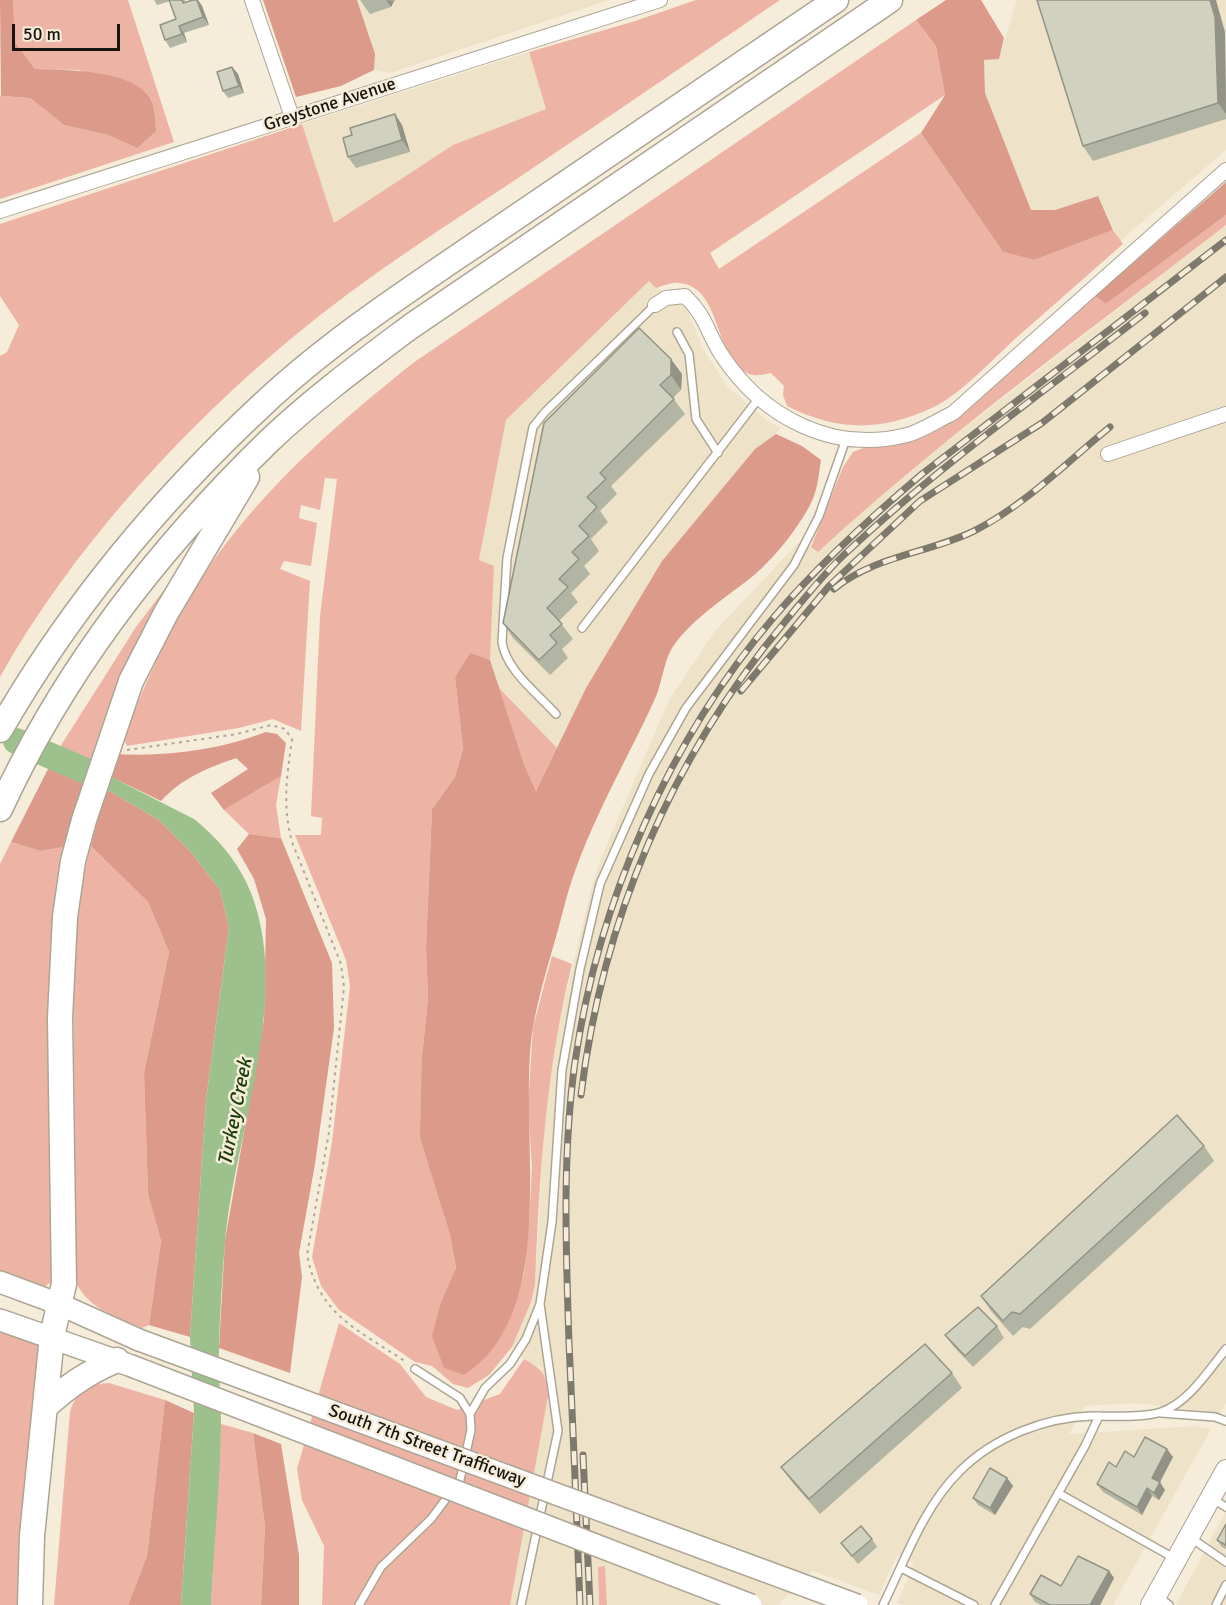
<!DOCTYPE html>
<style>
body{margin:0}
#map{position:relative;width:1226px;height:1605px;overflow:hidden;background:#f5ecda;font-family:Signika,sans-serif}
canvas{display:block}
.scale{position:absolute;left:12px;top:24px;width:108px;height:27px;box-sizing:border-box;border:3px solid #18150f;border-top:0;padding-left:8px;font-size:18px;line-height:21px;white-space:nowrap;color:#18150f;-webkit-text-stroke:4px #f5ecda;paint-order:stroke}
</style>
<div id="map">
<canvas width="1226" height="1605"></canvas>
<div class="scale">50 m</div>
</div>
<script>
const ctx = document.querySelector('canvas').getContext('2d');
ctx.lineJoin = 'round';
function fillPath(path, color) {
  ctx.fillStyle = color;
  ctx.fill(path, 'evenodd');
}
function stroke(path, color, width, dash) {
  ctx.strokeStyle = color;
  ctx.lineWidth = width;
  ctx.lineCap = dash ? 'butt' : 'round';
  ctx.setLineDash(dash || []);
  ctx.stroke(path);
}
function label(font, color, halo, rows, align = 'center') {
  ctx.font = font + ' Signika,sans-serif';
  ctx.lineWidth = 5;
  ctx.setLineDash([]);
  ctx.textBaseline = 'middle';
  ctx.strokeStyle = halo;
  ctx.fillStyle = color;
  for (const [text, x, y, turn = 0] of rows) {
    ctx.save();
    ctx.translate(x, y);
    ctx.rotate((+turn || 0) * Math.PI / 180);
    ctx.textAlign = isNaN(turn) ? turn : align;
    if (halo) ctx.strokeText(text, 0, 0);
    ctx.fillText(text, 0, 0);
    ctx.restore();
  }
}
fillPath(new Path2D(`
 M357 0H609L390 73 374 70 375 54Z
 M1017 0H1226V150L1120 241 1098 196 1055 210H1031L1014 172 985 93 984 60 999 59Z
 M529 52 546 109 453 145 334 224 302 124Z
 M1226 225V1403L1220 1413 1136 1403 1085 1406 1069 1434 1196 1426 1211 1429 1113 1605H903L897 1603 914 1564 897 1555 879 1595 813 1571 778 1605H607L605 1566 598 1567 599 1605H510L541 1368 524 1359 512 1347 531 1302 535 1285 546 1096 554 1043 592 886 601 858 668 702 715 631 801 540 818 552 878 496 931 454Z
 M649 281 687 309 703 349 727 386 766 420 780 428 776 434 755 449 662 561 586 688 557 748 498 687 490 660 494 567 479 560 506 420Z
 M1226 1511V1605H1176Z`), '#eee2c9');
fillPath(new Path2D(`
 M13 0H128L174 142 0 199V96L30 98 64 125 108 135 137 148 80 70 35 69 15 42Z
 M696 0H780C695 58 610 116 524 174 446 226 365 277 293 337 181 430 71 550 0 677V356L7 352 19 325 0 296V224L302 124 334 223 453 145 546 109 529 52 632 22Z
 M916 20 936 46 945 95 710 253 719 269 921 133 1003 252 1034 260 1113 230 1123 244C1087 275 1052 307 1016 338 992 360 961 394 932 408 880 432 837 431 787 406L783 395 784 386 771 373C765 374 758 376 753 375 712 366 725 287 679 283 672 282 663 286 656 288L649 281 506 420 479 560 494 566 490 660 470 654 455 677 463 747 455 777 432 809 426 947 428 998 422 1057 456 1269 441 1302H515L524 1273 529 1223 532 1167 528 1106 533 1027 552 956 572 964C546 1069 539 1176 535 1285L531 1302 512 1347 489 1375 468 1388 453 1384 432 1366 415 1362 339 1310 321 1286 312 1257 332 1142 350 986 346 960 295 835H321L322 818 311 816 320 616 337 479 325 478 320 510 301 505 299 518 317 523 311 566 284 561 280 569 310 581 301 731 273 719 239 728 127 746 123 738C143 689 164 641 191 595 247 502 329 430 413 363Z
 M1226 215V225C1088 332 946 434 818 552L811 547 843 467 853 452 963 409 1095 296 1106 304Z
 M176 574 104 724 90 764 58 750 136 627Z
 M499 688 557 748 536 791 524 764Z
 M281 776 276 805 281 838 249 834 224 810Z
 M11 842 40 851 70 846 53 1281 44 1287 0 1272V864Z
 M91 846 148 902 169 952 144 1073 148 1194 161 1241 149 1325 142 1328C114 1316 91 1310 76 1283 76 1208 75 1134 74 1059 74 990 70 912 91 846Z
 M339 1323 400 1364 426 1397 457 1410 500 1394 524 1359C542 1369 547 1374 548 1396L510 1605H322L324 1546 302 1500 297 1469Z
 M0 1331 42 1345 23 1605H0Z
 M109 1383 165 1400 147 1556 128 1605H54L70 1412C76 1392 88 1384 109 1383Z
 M221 1424 253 1433 265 1527 261 1605H211Z
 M605 1566 607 1605H599L598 1567Z`), '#edb4a6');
fillPath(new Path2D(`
 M0 0H13L15 42 35 69C65 70 140 69 152 103 155 112 155 122 156 131L137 148 108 135 64 125 30 98 1 96Z
 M263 0H357L375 54 374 70 341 86 296 97Z
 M946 0H981L1004 38 999 59 984 60 985 93 1031 210H1055L1098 196 1113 230 1034 260 1003 252 921 133 945 95 936 46 916 20Z
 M1226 182V215L1106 304 1095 296Z
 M776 434 802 446 821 460C819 472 818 485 814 496 804 522 771 563 748 580 722 600 691 620 672 648 663 663 662 685 654 701 622 770 583 834 564 907 554 947 540 987 533 1027 516 1126 564 1311 464 1375L444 1368 432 1336 441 1302 456 1268 450 1234 420 1137 422 1057 428 998 426 947 432 809 455 777 463 748 455 677 470 653 490 660 524 764 536 791 586 688 662 561 755 449Z
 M266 732 277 734 286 743 281 776 224 810 211 793 248 769 236 758C207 768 182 778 161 801L107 775 116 754C165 757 220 750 266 732Z
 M48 769 85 783 70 846 40 851 11 842Z
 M106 789 159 820 191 852 220 890 229 927 206 1100 190 1337 149 1325 161 1241 148 1194 144 1073 169 952 148 902 91 846Z
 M249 834 281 838 332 963 334 1028 315 1164 299 1253 302 1277 290 1373 219 1348 225 1240 264 1019 266 919 254 879 237 849Z
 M165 1400 194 1413 181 1605H128L147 1556Z
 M253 1433 281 1444 299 1555V1605H261L265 1527Z`), '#dc9a8b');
fillPath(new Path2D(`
 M58 750 194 819C224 843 247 873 257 911 286 1013 234 1139 225 1243 222 1277 220 1312 219 1347 218 1372 221 1398 221 1424 220 1484 214 1545 211 1605H181L194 1413 190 1337 206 1100 229 927 220 890 191 852 159 820 106 789 48 769Z`), '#9cc18d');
stroke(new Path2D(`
 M16 741 86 771`), '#9cc18d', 26);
const service = new Path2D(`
 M677 332 689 354 696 419 718 453
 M582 628 759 398
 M556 714C537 693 506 670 502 642L507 558 533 427 545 412 655 305
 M1161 1413 1215 1417 1226 1421
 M470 1414 485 1388 510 1364 526 1339 540 1304 552 1222 562 1070 580 969 600 884 649 774 686 708 794 565 819 516 846 439
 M1058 1493 1174 1558
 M1213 1499 1226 1507
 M1191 1538 1226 1562
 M901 1568 974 1605
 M1159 1597 1169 1605
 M359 1605 381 1567 431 1519 460 1480 471 1430 470 1414 460 1398 415 1369
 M521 1605 558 1431 540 1304
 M883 1605C905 1560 924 1506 960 1471 994 1437 1046 1417 1092 1416 1111 1416 1144 1418 1161 1412 1188 1403 1209 1370 1226 1349
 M995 1605 1085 1446 1099 1416
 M1216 1605 1226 1585`);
const minor = new Path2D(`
 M252 0 292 117
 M0 211 660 0
 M655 305 666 298 685 296C706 316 707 332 721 354 762 417 832 454 907 435 922 431 938 420 953 413L1226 170
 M1108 454 1226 414`);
const secondary = new Path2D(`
 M1151 1605 1226 1470`);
const primary = new Path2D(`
 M0 1282 59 1304 139 1340
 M0 1320 126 1364`);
const motorway = new Path2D(`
 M0 730C69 610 159 501 261 406 333 338 418 284 500 228 612 152 724 76 836 0
 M0 809C64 670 160 547 269 441 313 399 362 363 410 327L890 0
 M45 1407C68 1386 88 1372 117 1360
 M30 1605 32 1536 52 1336 64 1284 60 1018 65 917 73 861 84 820 131 681 166 613 247 477`);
stroke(service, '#ada594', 10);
stroke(minor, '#ada594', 16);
stroke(secondary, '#ada594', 22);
stroke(primary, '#ada594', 24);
stroke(motorway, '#ada594', 27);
stroke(new Path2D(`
 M127 750 237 734 271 725 285 729 292 739C287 776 282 804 292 842L341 964 344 987 329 1132 307 1255C319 1316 359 1330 406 1362`), '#afa899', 2, [3, 4.5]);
stroke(service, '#fff', 7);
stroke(minor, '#fff', 14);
stroke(secondary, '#fff', 20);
stroke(primary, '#fff', 21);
stroke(motorway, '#fff', 24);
const rail = new Path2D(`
 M834 589C874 556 929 553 974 531 1024 506 1067 462 1110 427
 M741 691 829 586 920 501 1042 423 1226 277
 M581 1095C602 921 671 758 784 623 804 599 824 573 847 552 940 465 1045 391 1145 313
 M583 1455 590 1605
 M580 1605C577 1518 573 1430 569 1343 566 1250 562 1155 575 1062 598 902 669 740 774 617 819 564 870 518 922 474L1226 240`);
stroke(rail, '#7e796d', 7);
stroke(rail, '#f5ecda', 4.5, [14]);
const primaryBridge = new Path2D(`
 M139 1340 857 1605
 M129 1365 751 1605`);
stroke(primaryBridge, '#ada594', 24, []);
stroke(primaryBridge, '#fff', 21);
fillPath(new Path2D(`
 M154 0H185V3L198 0 202 6 209 25 184 33 187 42 170 48 165 40 176 19 170 1 157 5Z
 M360 0H396L394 1 391 7 370 14Z
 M1225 32 1226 119 1093 161 1083 146Z
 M232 67 238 74 244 93 228 98 223 91Z
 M402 125 410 152 356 168 348 157Z
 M639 328 682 374 681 390 673 398 685 414 611 486 617 494 600 511 608 522 591 539 599 551 584 566 590 574 571 593 578 602 559 621 573 639 562 649 568 658 550 675 513 638 503 623Z
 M1204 1146 1214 1161 1030 1329 1023 1327 1013 1336 991 1311 981 1296Z
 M997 1326 1004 1338 973 1367 953 1346 945 1335Z
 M952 1373 962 1388 820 1514 792 1482 781 1467Z
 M1134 1457H1173L1159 1482 1165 1490 1159 1500 1152 1496 1142 1515 1103 1492 1097 1484 1116 1467Z
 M1007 1478 1013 1486 995 1515 978 1505 973 1498Z
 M1226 1524V1549L1222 1547 1217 1540Z
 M872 1539 877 1547 858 1564 841 1543Z
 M1109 1571 1114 1578 1100 1605H1041L1035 1602 1030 1594 1061 1586Z`), '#b3b5a4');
fillPath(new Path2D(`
 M198 0 202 6 209 25 203 17Z
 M386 0 394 1 391 7Z
 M1210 0H1216L1225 32 1226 114 1218 103Z
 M179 26 184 33 187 42 182 34Z
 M232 67 238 74 244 93 239 86Z
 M395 114 402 125 410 152 402 140Z
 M671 359 682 374 681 390 671 375Z
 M1167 1449 1173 1457 1158 1486 1152 1478Z
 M1007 1478 1013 1486 995 1515 990 1508Z
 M1160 1482 1165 1490 1159 1500 1154 1493Z
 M1147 1488 1152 1496 1142 1515 1137 1507Z
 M1109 1571 1114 1578 1100 1605H1090Z`), '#929386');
const building = new Path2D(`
 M169 0H182L183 3 193 0H197L203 17 179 26 182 34 165 40 160 25 176 19Z
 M1037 0H1210L1215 17 1218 103 1083 146Z
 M232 67 239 86 223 91 217 72Z
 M395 114 402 140 348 157 343 138 352 135 350 128Z
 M639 328 671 359V375L660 385 674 399 600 473 606 479 587 497 597 507 579 526 589 536 572 552 579 559 559 579 568 587 547 608 562 624 550 635 557 643 539 660 503 623 544 423Z
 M1177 1115 1204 1146 1020 1314 1012 1312 1003 1321 981 1296Z
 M978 1307 997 1326 965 1356 945 1335Z
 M925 1344 952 1373 809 1499 781 1467Z
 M1145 1437 1167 1449 1152 1478 1160 1482 1154 1493 1147 1488 1137 1507 1097 1484 1109 1462 1116 1467 1125 1451 1134 1457Z
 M990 1468 1007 1478 990 1508 973 1498Z
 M1226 1524V1545L1217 1540Z
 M861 1526 872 1539 852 1556 841 1543Z
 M1078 1556 1109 1571 1090 1605H1050L1030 1594 1041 1575 1061 1586Z`);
fillPath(building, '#d0d2bf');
stroke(building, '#929386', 1.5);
label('18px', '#18150f', '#f5ecda', [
 ["Greystone Avenue",330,105,-18],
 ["South 7th Street Trafficway",427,1446,20]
]);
label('italic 20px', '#1d400b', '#f5ecda', [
 ["Turkey Creek",236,1112,-79]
]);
</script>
